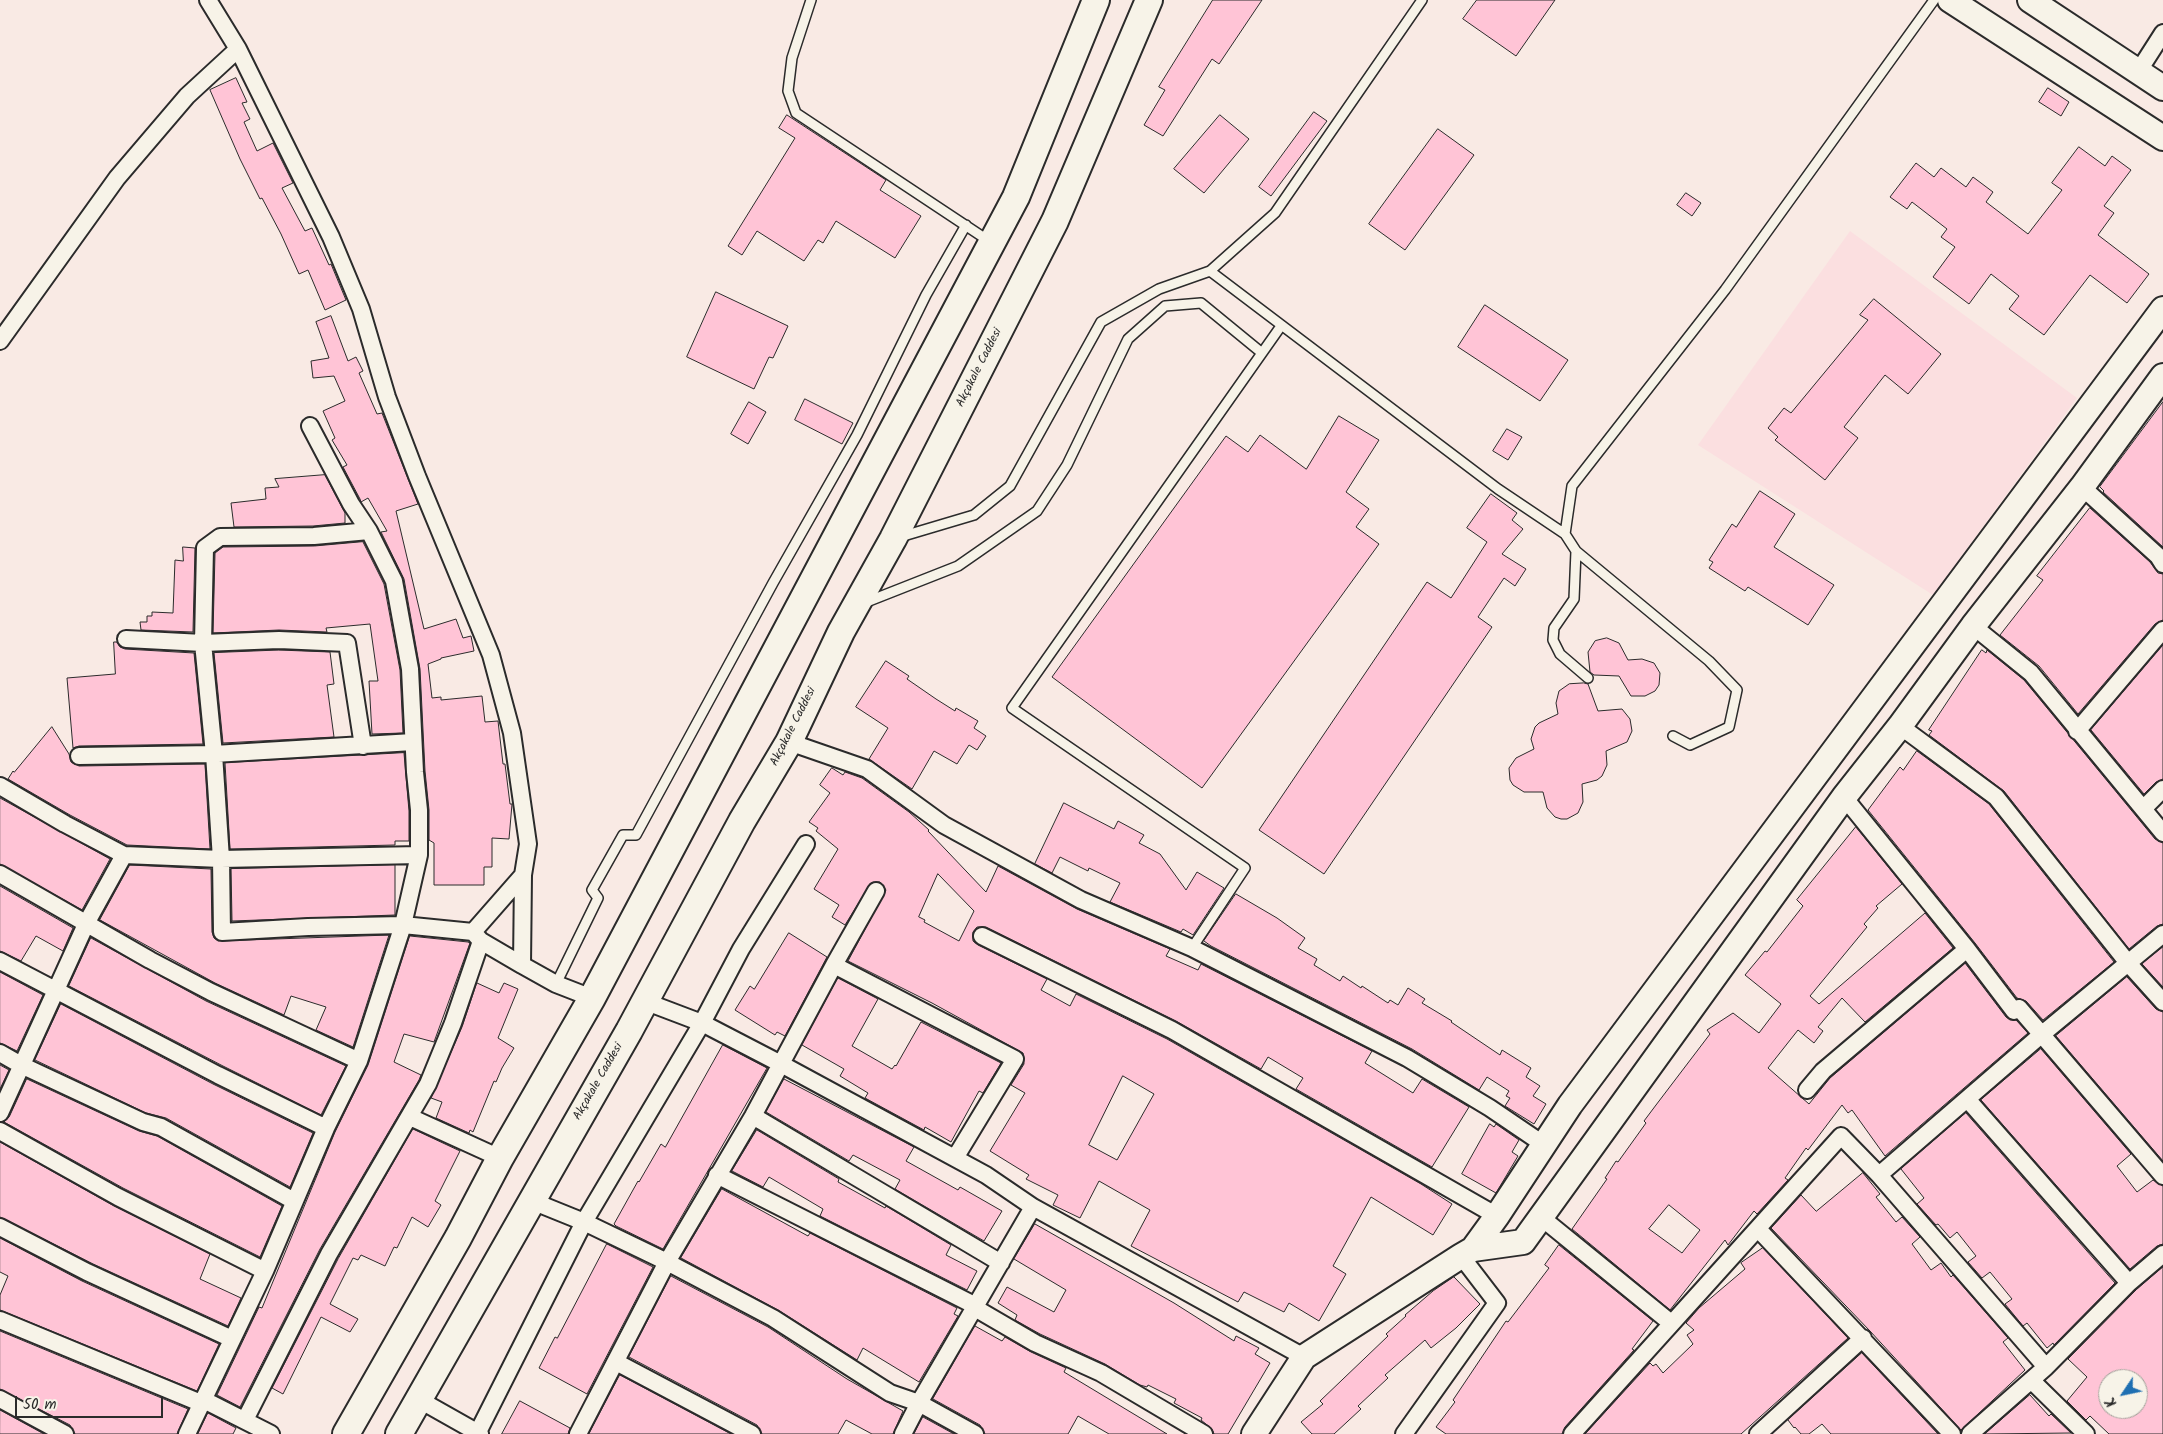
<!DOCTYPE html>
<meta charset="utf-8">
<style>
body{margin:0}
#map{position:relative;width:2163px;height:1434px;overflow:hidden;background:#f9eae4;font-family:Kalam,sans-serif}
canvas{display:block}
.north{position:absolute;left:2098px;top:1369px;width:50px;height:50px;box-sizing:border-box;background:#f7f3e8;border:1px solid #a5a39c;border-radius:50%;rotate:236deg;font-size:14px;font-weight:700;line-height:20px;text-align:center;color:#2b2b2b}
.north::after{content:'';display:block;margin:auto;width:18px;height:22px;background:#1f6fb2;clip-path:polygon(50% 0,100% 100%,50% 72%,0 100%)}
.scale{position:absolute;left:15px;top:1396px;width:148px;height:22px;box-sizing:border-box;border:2px solid #2b2b2b;border-top:0;padding-left:6px;font-size:15px;line-height:18px;white-space:nowrap;color:#2b2b2b;-webkit-text-stroke:4px #f7f3e8;paint-order:stroke}
</style>
<div id="map">
<canvas width="2163" height="1434"></canvas>
<div class="north">K</div>
<div class="scale">50 m</div>
</div>
<script>
const ctx = document.querySelector('canvas').getContext('2d');
ctx.lineJoin = 'round';
function fillPath(path, color) {
  ctx.fillStyle = color;
  ctx.fill(path, 'evenodd');
}
function stroke(path, color, width, dash) {
  ctx.strokeStyle = color;
  ctx.lineWidth = width;
  ctx.lineCap = dash ? 'butt' : 'round';
  ctx.setLineDash(dash || []);
  ctx.stroke(path);
}
function label(font, color, halo, rows, align = 'center') {
  ctx.font = font + ' Kalam,sans-serif';
  ctx.lineWidth = 4;
  ctx.setLineDash([]);
  ctx.textBaseline = 'middle';
  ctx.strokeStyle = halo;
  ctx.fillStyle = color;
  for (const [text, x, y, turn = 0] of rows) {
    ctx.save();
    ctx.translate(x, y);
    ctx.rotate((+turn || 0) * Math.PI / 180);
    ctx.textAlign = isNaN(turn) ? turn : align;
    if (halo) ctx.strokeText(text, 0, 0);
    ctx.fillText(text, 0, 0);
    ctx.restore();
  }
}
fillPath(new Path2D(`
 M1850 231 2077 398 1933 595 1698 445Z`), '#fbdfe0');
const building = new Path2D(`
 M1213 0H1262L1219 64 1212 59 1163 136 1144 125 1165 90 1159 87Z
 M1477 0H1555L1516 56 1463 19Z
 M236 78 247 102 242 103 250 119 244 122 257 151 273 143 293 183 282 188 305 231 312 228 329 265 331 264 346 300 325 310 308 270 299 274 281 234 262 198 260 199 240 159 210 90Z
 M2048 88 2069 102 2061 116 2039 102Z
 M1314 112 1327 121 1271 196 1259 187Z
 M787 115 886 180 880 190 921 216 895 258 836 221 823 243 818 240 804 261 757 231 742 255 728 246 795 138 779 128Z
 M1220 115 1249 139 1204 193 1174 169Z
 M1438 129 1474 155 1405 250 1369 224Z
 M2079 147 2105 166 2112 156 2131 170 2104 206 2114 213 2098 235 2149 274 2127 303 2090 275 2044 335 2009 309 2019 296 1991 274 1969 304 1933 277 1955 247 1941 237 1947 229 1912 202 1907 209 1890 197 1916 163 1934 177 1941 168 1966 187 1973 177 1993 192 1986 202 2028 234 2062 190 2052 183Z
 M1686 193 1701 203 1692 216 1677 205Z
 M716 292 788 326 773 358 769 357 754 389 687 357Z
 M1874 299 1941 354 1908 394 1885 375 1844 427 1858 438 1825 480 1775 440 1778 437 1768 428 1784 408 1791 413 1868 320 1860 315Z
 M1485 305 1568 360 1540 401 1458 347Z
 M331 316 348 361 356 357 363 371 359 373 377 414 382 413 418 504 396 511 424 629 456 619 463 638 471 636 474 651 441 658V659L428 664 432 698 441 697V700L482 696 485 722 498 721 503 764H505L510 804H512L509 839 492 838V867H484V885H434V843L429 840V810L425 771 420 669 404 579 381 532 387 531 368 498 361 502 360 499 343 467 347 465 332 440 335 438 323 411 345 401 334 376 313 378 311 361 329 358 316 322Z
 M805 399 853 423 842 444 795 420Z
 M749 402 766 412 748 444 731 434Z
 M2163 402V547L2103 492 2104 491 2100 487Z
 M1339 416 1379 440 1346 492 1369 509 1356 527 1379 544 1202 788 1052 677 1226 436 1248 452 1260 435 1306 469Z
 M1507 429 1522 437 1508 460 1493 451Z
 M325 475 345 513V523L313 526 234 527 231 503 266 499 265 488 279 487 275 479Z
 M1760 491 1795 514 1774 547 1834 585 1808 625 1748 587 1745 591 1709 568 1713 562 1709 560 1732 524 1736 527Z
 M1491 494 1517 513 1512 520 1523 529 1502 554 1526 569 1515 586 1504 578 1478 617 1492 627 1324 874 1259 830 1427 582 1451 598 1487 542 1467 528Z
 M2090 508 2150 562 2158 573 2163 574V620L2155 624 2078 714 2039 666 2000 635 2043 580 2037 576Z
 M363 542 384 584 400 670 403 733 372 734 369 681H378L370 624 326 628 327 632 279 630 213 633 215 553 223 547 314 546Z
 M183 547 195 548 193 632 141 630 140 622H147V616H152V612L173 613 175 560 183 561Z
 M1607 638 1619 643 1628 660 1642 659 1654 663 1660 673 1659 685 1655 691 1645 696H1631L1619 676 1594 675 1590 672 1588 652 1595 641Z
 M114 642H117L120 647 125 649 194 653 203 744 79 746 73 748 67 678 115 674Z
 M2163 645V779L2156 782 2144 794 2091 730Z
 M279 650 330 652 334 684 327 685 334 737 223 743 214 653Z
 M1982 650 1986 653 1987 650 2024 680 2155 839 2163 843V924L2157 926 2129 949 2004 791 1929 735 1932 731 1929 730Z
 M886 661 909 676 907 679 936 699 955 711 956 708 978 721 974 728 986 736 977 750 969 745 957 764 934 751 912 789 869 759 888 728 856 707Z
 M1584 683 1588 684 1598 711 1622 709 1630 719 1632 731 1627 742 1606 751 1607 765 1602 776 1597 780 1582 784 1583 802 1578 813 1567 819H1561L1555 817 1547 808 1543 792H1524L1513 785 1510 780 1509 768 1516 758 1534 749 1531 739 1535 727 1539 723 1558 714 1556 703 1559 691 1569 684Z
 M52 727 69 754 71 762 79 766 205 764 210 849 127 845 70 815 8 779 13 771 14 772Z
 M1917 751 1989 804 2114 962 2043 1020 2026 1001 2017 998 1975 943 1868 810 1900 767 1903 770Z
 M404 753 409 811V841H395V845L230 849 225 763Z
 M832 768 843 775 845 772 862 778 909 812 929 830 928 831 986 892 998 866 1077 909 1170 949 1166 956 1198 970 1201 964 1372 1051 1365 1063 1413 1093 1422 1079 1469 1107 1432 1167 1296 1089 1303 1078 1268 1057 1261 1069 1176 1021 986 927H977L973 932V941L978 945 1047 979 1041 990 1070 1006 1076 994 1167 1039 1421 1184 1452 1204 1433 1235 1371 1197 1333 1266 1346 1274 1319 1321 1289 1303 1284 1312 1244 1292 1238 1302 1131 1246 1150 1210 1099 1181 1080 1218 1053 1205 1058 1195 1026 1179 1029 1175 990 1151 1025 1093 1011 1085 1024 1064 1023 1053 932 1003 848 961 886 890 880 882 871 883 845 925 832 917 839 905 814 889 838 849 816 831 818 828 809 822 830 793 820 785ZM938 874 974 911 959 941 924 922 925 920 919 917ZM1123 1076 1154 1094 1117 1160 1089 1145Z
 M0 798 110 859 82 910 0 864Z
 M1064 803 1114 829 1118 821 1144 835 1139 843 1160 854 1186 890 1197 872 1224 888 1193 935 1183 929 1181 932 1110 902 1120 883 1089 868 1088 871 1060 857 1052 873 1035 864Z
 M1856 827 1902 884 1876 906 1878 908 1864 924 1867 927 1810 996 1819 1004 1925 913 1953 948 1865 1022 1842 998 1818 1027 1823 1031 1814 1043 1798 1030 1768 1068 1809 1104 1830 1078 1965 963 2006 1017 2010 1020H2016L2028 1033 1885 1156 1852 1110 1848 1113 1842 1105 1808 1150 1806 1148 1785 1178 1788 1180 1757 1214 1754 1211 1728 1245 1725 1240 1670 1310 1572 1229 1607 1179 1605 1178 1616 1161 1618 1162 1646 1123 1644 1121 1656 1105 1710 1034 1707 1030 1733 1013 1759 1033 1781 1004 1745 975 1765 951 1767 952 1803 906 1797 900ZM1669 1205 1700 1230 1682 1253 1649 1229Z
 M130 865 211 869 212 932 214 938 218 941 389 935 353 1047 316 1030 326 1007 291 996 284 1015 215 983 100 920Z
 M395 865V915L232 921 231 869Z
 M0 886 73 928 63 951 36 936 21 961 0 951Z
 M1236 894 1277 918 1305 938 1298 948 1317 959 1314 965 1340 981 1343 976 1361 988 1362 986 1388 1003 1390 1000 1398 1005 1408 988 1425 999 1422 1003 1452 1021 1451 1022 1500 1055 1502 1050 1531 1068 1526 1077 1540 1086 1533 1096 1546 1104 1534 1124 1505 1106 1510 1098 1506 1096 1509 1091 1487 1077 1479 1090 1412 1049 1211 946 1204 941Z
 M789 933 827 957 785 1036 777 1032 775 1035 735 1010 750 986 754 989Z
 M410 936 468 942 470 943 434 1042 404 1034 394 1062 421 1075 419 1080 320 1249 240 1407 217 1395 259 1307 262 1308 335 1132 368 1065Z
 M91 938 206 1001 346 1066 321 1115 223 1066 69 986Z
 M2163 947V987L2142 964Z
 M0 972 43 995 17 1051 0 1043Z
 M2127 977 2156 1009 2163 1012V1161L2056 1036Z
 M838 978 878 999 852 1046 892 1069 895 1065 896 1066 921 1022 1001 1063 983 1093 979 1091 951 1142 925 1127 924 1130 865 1098 868 1093 840 1076 844 1069 802 1045Z
 M477 983 499 993 504 983 518 989 498 1038 514 1048 502 1068 496 1082 494 1081 473 1132 470 1130 469 1133 436 1118 442 1102 431 1098 462 1027Z
 M61 1004 213 1084 313 1133 290 1187 166 1118 146 1113 35 1060Z
 M723 1045 767 1068 663 1249 616 1226 614 1224 638 1181 639 1182 661 1144 665 1147Z
 M2041 1049 2131 1154 2117 1166 2137 1192 2153 1180 2163 1186V1244L2157 1246 2130 1269 1981 1100Z
 M0 1065 9 1070 0 1089Z
 M27 1079 139 1131 157 1136 282 1206 260 1257 123 1188 4 1122 9 1117Z
 M784 1079 914 1147 906 1161 958 1190 960 1187 1002 1211 984 1241 895 1189 900 1180 853 1155 849 1161 766 1112Z
 M1966 1113 2115 1283 2054 1345 2053 1343 2047 1348 2027 1323 2023 1326 2005 1304 2012 1299 1990 1272 1982 1278 1968 1262 1976 1256 1957 1232 1950 1238 1938 1224 1936 1225 1917 1204 1924 1198 1901 1169Z
 M1490 1124 1494 1127 1496 1124 1519 1140 1512 1152 1518 1156 1496 1193 1462 1174Z
 M413 1129 460 1151 435 1201 441 1205 428 1227 412 1217 397 1248 394 1247 385 1266 361 1255 358 1260 353 1258 330 1304 358 1319 350 1332 321 1317 283 1394 272 1388 338 1259Z
 M757 1130 839 1179 838 1182 885 1208 886 1206 951 1245 946 1255 977 1271 967 1290 820 1216 823 1209 769 1177 763 1187 732 1171Z
 M0 1142 114 1206 210 1254 200 1279 241 1298 228 1326 91 1263 0 1217Z
 M1863 1173 1880 1194 1876 1197 1896 1222 1902 1217 1920 1237 1912 1244 1931 1270 1941 1263 1951 1277 1953 1275 2008 1338 2003 1342 2025 1370 1961 1430 1870 1331 1771 1228 1801 1195 1816 1211Z
 M722 1189 808 1236 810 1233 957 1308 954 1314 958 1316 919 1382 863 1348 857 1360 778 1310 681 1258Z
 M1035 1224 1174 1303 1234 1341 1236 1336 1259 1348 1255 1354 1270 1363 1228 1434H1214L1212 1429 1201 1420 1202 1418 1174 1403 1176 1399 1148 1385 1147 1387 1140 1385 1105 1364 1040 1334 1015 1320 1017 1315 998 1303 1007 1287 1054 1312 1066 1290 1014 1259Z
 M0 1238 82 1281 219 1344 197 1391 0 1310V1295L8 1276 0 1272Z
 M607 1244 653 1267 587 1394 539 1368 555 1337 557 1338Z
 M1559 1245 1653 1321 1632 1349 1634 1350 1565 1427 1562 1434H1446L1436 1427 1455 1402 1453 1400 1506 1321 1508 1322 1549 1268 1545 1265Z
 M1763 1248 1848 1338 1741 1434H1585L1650 1363 1653 1366 1656 1364 1663 1373 1693 1344 1687 1335 1694 1330 1686 1323 1699 1308 1745 1269 1741 1263Z
 M2163 1267V1434H2109L2090 1416 2086 1420 2067 1401 2087 1377 2068 1359 2136 1290ZM2108 1379H2138V1409H2108Z
 M671 1276 768 1327 847 1379 903 1411 893 1434H872L846 1420 838 1434H762L757 1425 629 1357Z
 M1454 1277 1480 1304 1456 1328 1431 1348 1425 1340 1385 1375 1388 1378 1358 1406 1361 1409 1334 1434H1312L1301 1422 1323 1404 1320 1401 1388 1336 1386 1334 1406 1316 1405 1315 1433 1291Z
 M975 1326 1002 1341 1005 1337 1031 1352 1066 1368 1064 1372 1167 1434H1109L1078 1416 1068 1434H985L980 1425 933 1399Z
 M0 1331 188 1409 177 1434H75L70 1425 0 1389Z
 M1862 1353 1938 1434H1831L1822 1424 1809 1434H1801L1795 1427 1794 1428 1788 1420Z
 M620 1375 731 1434H589Z
 M2030 1395 2049 1416 2051 1414 2071 1433 1985 1434Z
 M520 1401 570 1428 568 1434H502Z
 M0 1410 44 1434H0Z
 M208 1413 236 1428 233 1434H198Z
 M923 1417 954 1434H914Z`);
fillPath(building, '#ffc4d6');
stroke(building, '#2b2b2b', 1);
const lane = new Path2D(`
 M811 0 792 58 788 91 796 113 989 241
 M1210 271 1275 213 1422 0
 M900 537 974 515 1010 486 1101 322 1159 289 1210 271 1498 489 1565 534
 M1576 551 1574 599 1554 628 1553 640 1560 654 1588 678
 M864 603 958 566 1037 511 1067 465 1128 339 1165 306 1201 303 1262 353
 M1673 736 1690 745 1729 727 1737 690 1709 661 1576 551 1565 534 1572 486 1725 290 1934 0
 M1192 948 1245 868 1012 708 1281 326
 M556 984 598 898 592 890 623 835H636L773 583 857 435 926 295 966 225`);
const street = new Path2D(`
 M208 0 238 49 331 237 361 309 387 397 417 476 491 655 512 733 528 844 523 875 522 965 556 984 592 998
 M2138 72 2163 33
 M0 341 117 178 187 96 238 49
 M2082 487 2158 556 2163 564
 M369 531 314 536 220 537 205 548 203 643 214 754 221 859 222 932 308 927 403 925 473 932 481 941 522 965
 M1973 626 2031 673 2163 833
 M126 639 203 643 279 640 347 643 363 746
 M1900 726 1996 797 2128 963 2163 1002
 M2077 731 2163 630
 M789 742 867 769 944 825 1081 900 1192 948 1407 1058 1490 1108 1543 1144
 M79 756 214 754 413 742
 M0 786 65 824 124 855
 M1844 797 1967 949 2014 1011 2019 1008 2163 1176
 M2144 808 2163 789
 M0 874 150 960 211 992 359 1061
 M473 932 523 875
 M982 936 1172 1030 1497 1216
 M0 961 218 1075 326 1128
 M834 965 1015 1059 955 1158
 M644 1001 702 1023 781 1064 986 1175 1033 1207 1304 1357
 M0 1053 21 1065 143 1122 161 1127 294 1201
 M1807 1090 1823 1071 1967 949
 M1968 1100 2129 1283
 M0 1113 87 922 124 855 221 859 419 855
 M753 1116 1001 1263
 M410 1117 500 1158
 M0 1131 118 1197 265 1271
 M717 1175 968 1302 975 1308 1035 1343 1101 1373 1204 1434
 M1879 1175 2046 1367
 M532 1201 584 1222 667 1262 773 1318 890 1393 919 1403 975 1434
 M1542 1218 1671 1323
 M0 1227 87 1272 232 1339
 M1758 1229 1952 1434
 M0 1320 203 1404
 M616 1362 752 1434
 M2031 1380 2086 1434
 M0 1399 65 1434
 M418 1399 480 1434
 M204 1400 271 1434
 M245 1420 329 1254 428 1084 453 1023 481 941
 M187 1434 265 1271 326 1128 359 1061 403 925 419 855V810L415 772 410 669 394 581 369 531 351 504 310 426
 M477 1434 584 1222 702 1023 741 949 806 844
 M578 1434 667 1262 753 1116 834 965 876 891
 M903 1434 919 1403 1033 1207
 M1404 1434 1497 1303 1461 1256
 M1572 1434 1841 1136 1879 1175 2041 1035 2163 934
 M1758 1434 1863 1338
 M1970 1434 2046 1367 2129 1283 2163 1254`);
const secondary = new Path2D(`
 M1950 0 2163 138
 M2030 0 2163 88
 M1473 1249 1497 1216 1570 1105 2163 309
 M1254 1434 1304 1357 1461 1256 1473 1249 1523 1242 1844 797 1900 726 1973 626 2082 487 2163 376`);
const primary = new Path2D(`
 M346 1434 458 1238 500 1158 592 998 1016 197 1096 0
 M399 1434 629 1031 742 821 789 742 841 632 893 539 1055 221 1149 0`);
stroke(lane, '#2b2b2b', 12);
stroke(street, '#2b2b2b', 20);
stroke(secondary, '#2b2b2b', 28);
stroke(primary, '#2b2b2b', 30);
stroke(lane, '#f7f3e8', 9);
stroke(street, '#f7f3e8', 16);
stroke(secondary, '#f7f3e8', 24);
stroke(primary, '#f7f3e8', 26);
label('12px', '#2b2b2b', '#f7f3e8', [
 ["Akçakale Caddesi",980,368,-63],
 ["Akçakale Caddesi",794,727,-63],
 ["Akçakale Caddesi",599,1082,-60]
]);
</script>
